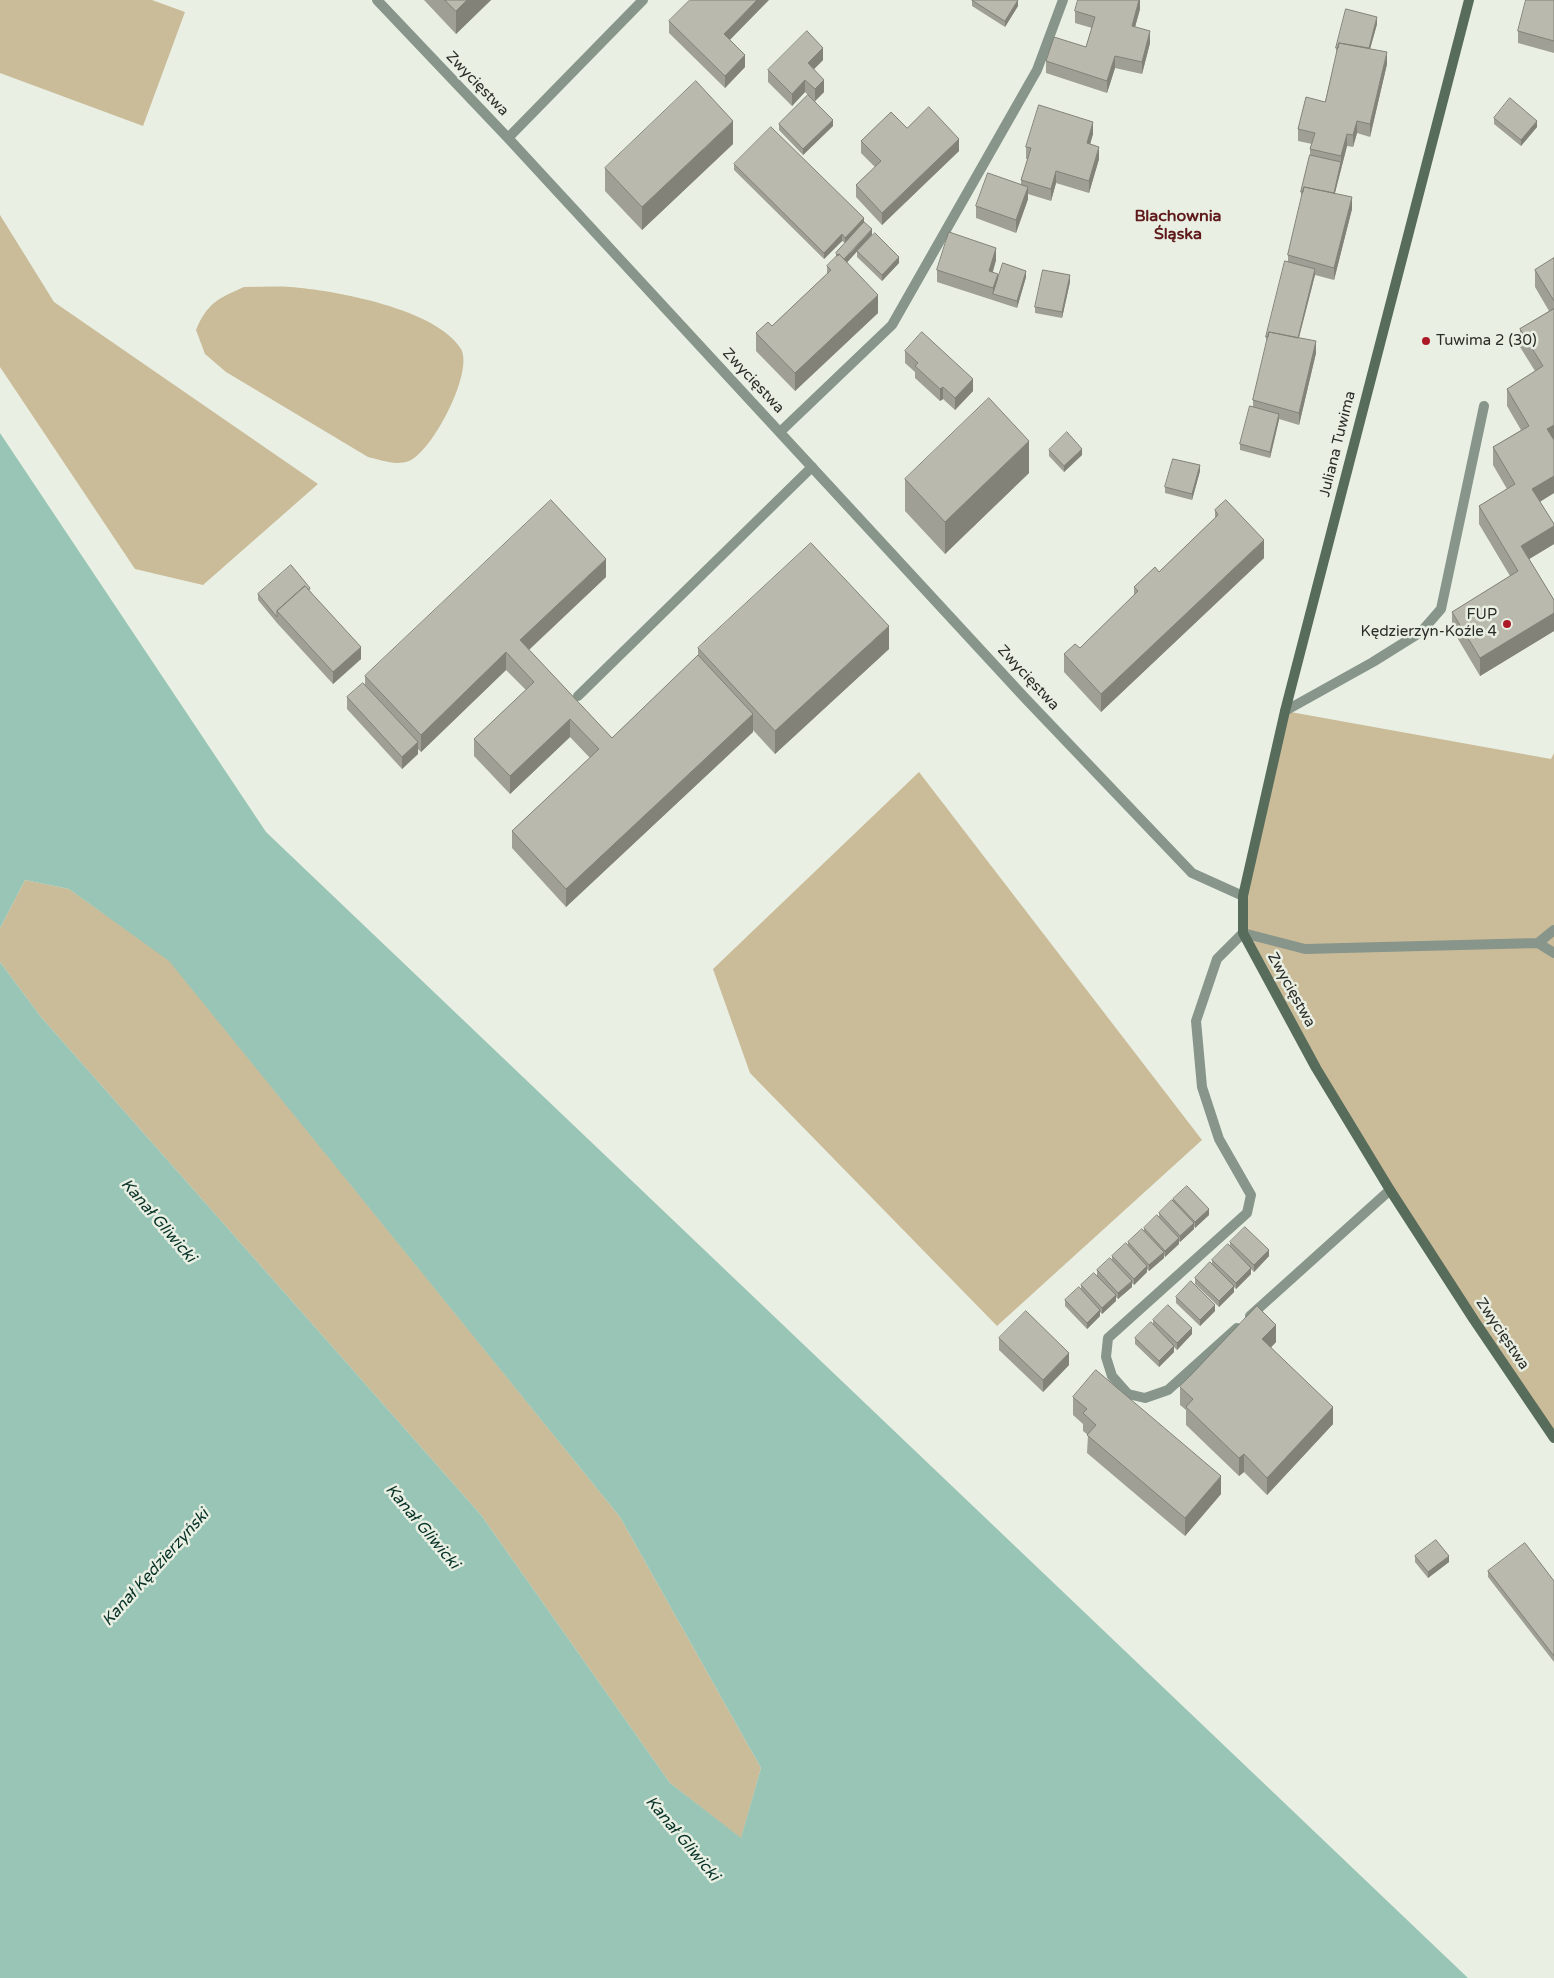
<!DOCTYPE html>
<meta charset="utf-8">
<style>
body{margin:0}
canvas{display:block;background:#e9efe3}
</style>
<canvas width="1554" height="1978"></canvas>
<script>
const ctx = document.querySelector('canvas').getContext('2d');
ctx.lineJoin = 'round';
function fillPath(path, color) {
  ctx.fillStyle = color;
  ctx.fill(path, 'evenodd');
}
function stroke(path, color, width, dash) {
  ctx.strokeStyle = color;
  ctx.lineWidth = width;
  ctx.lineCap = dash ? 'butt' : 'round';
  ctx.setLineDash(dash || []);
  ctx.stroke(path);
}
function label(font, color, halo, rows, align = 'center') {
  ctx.font = font + ' "Varela Round",sans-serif';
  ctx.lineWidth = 5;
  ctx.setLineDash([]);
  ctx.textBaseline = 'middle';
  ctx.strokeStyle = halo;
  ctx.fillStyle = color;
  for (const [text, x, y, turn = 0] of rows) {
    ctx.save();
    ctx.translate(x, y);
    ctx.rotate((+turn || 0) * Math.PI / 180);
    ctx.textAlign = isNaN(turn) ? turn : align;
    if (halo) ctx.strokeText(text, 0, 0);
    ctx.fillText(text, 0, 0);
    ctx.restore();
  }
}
fillPath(new Path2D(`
 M0 0H152L185 12 143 126 0 73Z
 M0 215 54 302 318 484 203 585 135 569 0 367Z
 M244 287C259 287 275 286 290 287 334 290 437 309 461 349 474 372 432 452 409 461 395 466 381 460 368 457L226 372 205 354 196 330C207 303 219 298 244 287Z
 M1285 711 1551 759 1554 753V1438L1390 1190 1243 933V896Z
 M919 772 1202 1140 997 1326 750 1073 713 969Z
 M25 880 69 889 169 960 620 1517 761 1768 741 1839 670 1783 481 1515 41 1017 0 962V928Z`), '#cbbc99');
fillPath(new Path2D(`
 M0 433 266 832 1468 1978H0V962L41 1017 481 1515 670 1783 741 1838 761 1768 620 1517 169 961 69 889 25 880 0 928Z`), '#98c5b6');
stroke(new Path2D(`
 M578 696 812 467
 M1285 711 1373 662 1421 632 1441 609 1484 406
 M1243 933 1305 949 1538 943 1554 953
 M1538 943 1554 930`), '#87958a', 10);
stroke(new Path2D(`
 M377 0 508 138 1025 698 1192 873 1243 896
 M508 138 643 0
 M780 432 892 325 1037 70 1063 0
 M1250 1316 1390 1190
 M1237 1328 1168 1390 1145 1398 1128 1394 1112 1376 1106 1357 1108 1338 1247 1213 1251 1195 1219 1139 1202 1087 1196 1021 1217 959 1243 933`), '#87958a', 10);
stroke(new Path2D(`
 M1469 0 1285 711 1243 896V933L1316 1068 1390 1190 1474 1320 1554 1438`), '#576c5b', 10);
fillPath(new Path2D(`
 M424 0H491L456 34Z
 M972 0 1018 6 1005 27 972 6Z
 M1140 0V9L1135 27 1150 43 1142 74 1115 68 1107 93 1046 73V61L1086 47 1092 28 1075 23V11Z
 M1554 0V53L1518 43V31Z
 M669 21 730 40 745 67 725 88 669 33Z
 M1377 24 1370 49 1387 64 1370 137 1357 133 1353 147 1347 146 1335 193 1352 209 1334 280 1315 275 1299 338 1316 353 1299 425 1279 419 1270 458 1240 450V444L1253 406V400L1267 343 1266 337 1288 261V255L1302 198 1301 192 1310 155V149L1312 144 1298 141V129L1325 102 1337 54 1336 48Z
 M823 60 814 69 824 92 815 101 833 126 803 155 779 130V124L808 95 805 92 792 106 768 82V70Z
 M1494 118 1537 127 1521 146 1494 124Z
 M907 128 959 151 882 225 856 197V185L875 167 861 153V141Z
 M1093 134 1090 144 1099 159 1089 193 1056 183 1051 201 1028 194V199L1016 233 976 218V206L1021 185V180L1028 159H1026V147Z
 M733 144 642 230 605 191V168Z
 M734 164 864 218 847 262 878 313 795 391 756 351V333L772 326 827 274V266L836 258V253L845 243 842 241 824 259 734 170Z
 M857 251 899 263 882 281 857 257Z
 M1554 258V493L1540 502 1554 524V544L1529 559 1554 600V631L1480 676 1452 629V612L1510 576 1479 524V506L1507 489 1493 465V447L1521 430 1507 406V389L1535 371 1520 347V329L1549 311 1535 287V270Z
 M996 260 993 272 998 279 1026 277 1017 308 937 282V270Z
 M1070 282 1062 318 1035 313V307Z
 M905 351 973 391 955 410 943 399 940 401 915 378V372L905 363Z
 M1049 450 1082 455 1064 472 1049 456Z
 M1200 471 1192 500 1165 493V487Z
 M1029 473 945 554 905 511V479Z
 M1215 510 1264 558 1101 712 1064 672V654L1080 648 1134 596V587L1159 572 1215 518Z
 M606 577 529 650 612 738 698 656V648L889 649 775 754 753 730V732L566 907 512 848V831L590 758 570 737 510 794 474 756V739L526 690 506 670 421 752 418 749V754L402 769 347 709V697L365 685V676Z
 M310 591 361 659 333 684 277 623 258 600V594Z
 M1173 1199 1209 1215 1195 1228 1194 1226V1229L1180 1242 1179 1241V1244L1165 1257 1164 1255V1258L1149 1271 1147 1269V1272L1134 1285 1132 1283V1287L1118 1299 1116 1297V1301L1102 1314 1100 1312V1316L1087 1329 1065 1306V1300L1081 1289V1285L1097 1275V1270L1112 1260V1256L1128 1246V1242L1144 1230V1228L1159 1216V1213L1173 1202Z
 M1230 1242 1269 1256 1254 1272 1251 1269V1274L1236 1289 1234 1287V1292L1219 1307 1195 1284V1278L1212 1264V1260L1230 1247Z
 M1176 1297 1215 1311 1200 1326 1176 1303Z
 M1153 1320 1192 1334 1177 1350 1174 1347V1352L1159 1367 1135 1344V1338L1153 1325Z
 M999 1338 1069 1365 1043 1392 999 1350Z
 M1276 1342 1271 1347 1333 1424 1267 1495 1244 1472 1239 1476 1186 1425V1410L1180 1405V1387Z
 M1073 1397 1221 1494 1185 1536 1087 1453 1088 1435 1083 1431V1424L1073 1415Z
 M1415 1556 1449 1562 1428 1578 1415 1562Z
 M1488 1571 1554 1581V1662L1488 1577Z`), '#9f9f95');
fillPath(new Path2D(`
 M467 0H491L456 34V11Z
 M757 0H769L724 46V34Z
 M1018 0V6L1005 27V21Z
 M1139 0H1140V9L1132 38V26Z
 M1377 17V24L1367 60V53Z
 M1150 31V43L1142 74V62Z
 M823 48V60L808 75V63Z
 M1387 52V64L1370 137V124Z
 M745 55V67L725 88V76Z
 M1115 56V68L1107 93V81Z
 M805 80V92L792 106V94Z
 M824 80V92L815 101V89Z
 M833 120V126L803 155V149Z
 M733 121V144L642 230V207Z
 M1357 121V133L1353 147V135Z
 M1537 121V127L1521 146V140Z
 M1093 122V134L1087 155V143Z
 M1347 134V146L1332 204V198L1341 162V156Z
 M959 139V151L882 225V213Z
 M1099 147V159L1089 193V181Z
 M1056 171V183L1051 201V189Z
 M1028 187V199L1016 233V220Z
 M1352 197V209L1334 280V268Z
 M864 218V225L845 244V238Z
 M872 229V235L843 267V261Z
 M842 234V241L824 259V253Z
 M996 248V260L989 283V271Z
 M899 257V263L882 281V275Z
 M1315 269V275L1296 348V342Z
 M1026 271V277L1017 308V301Z
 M998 274V286L993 294V288Z
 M1070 275V282L1062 318V312Z
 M878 295V313L795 391V373Z
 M1316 341V353L1299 425V413Z
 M973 379V391L955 410V398Z
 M943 387V399L940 401V389Z
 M1279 414V420L1270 458V452Z
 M1554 425V443L1547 429Z
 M1029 441V473L945 554V522Z
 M1082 449V455L1064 472V466Z
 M1200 465V471L1192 500V494Z
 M1554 476V493L1532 506V489Z
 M1554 526V544L1521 564V546Z
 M1264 540V558L1101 712V694Z
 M606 559V577L520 658V640Z
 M1554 613V631L1480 676V658Z
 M889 626V649L775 754V731Z
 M361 647V659L333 684V672Z
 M506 652V670L421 752V735Z
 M753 714V732L566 907V889Z
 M570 719V737L510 794V776Z
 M418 742V754L402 769V757Z
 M1209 1209V1215L1195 1228V1222Z
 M1194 1223V1229L1180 1242V1236Z
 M1179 1238V1244L1165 1257V1251Z
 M1269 1250V1256L1254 1272V1265Z
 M1164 1252V1258L1149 1271V1265Z
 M1147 1266V1272L1134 1285V1279Z
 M1251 1268V1274L1236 1289V1283Z
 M1132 1281V1287L1118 1299V1293Z
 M1234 1286V1292L1219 1307V1301Z
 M1116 1295V1301L1102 1314V1308Z
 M1215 1305V1311L1200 1326V1320Z
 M1100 1310V1316L1087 1329V1323Z
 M1276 1325V1342L1262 1357V1339Z
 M1192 1328V1334L1177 1350V1343Z
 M1174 1346V1352L1159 1367V1361Z
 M1069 1353V1365L1043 1392V1380Z
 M1333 1407V1424L1267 1495V1478Z
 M1244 1454V1472L1239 1476V1458Z
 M1221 1476V1494L1185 1536V1518Z
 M1449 1556V1562L1428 1578V1572Z`), '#828279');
const building = new Path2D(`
 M445 0H467L456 11Z
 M690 0H757L724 34 745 55 725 76 669 21Z
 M972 0H1018L1005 21Z
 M1078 0H1139L1132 26 1150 31 1142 62 1115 56 1107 81 1046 61 1054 37 1086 47 1095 17 1075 11Z
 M1526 0H1554V41L1518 31Z
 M1346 9 1377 17 1369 48 1339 43 1338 48H1336Z
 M807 31 823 48 808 63 824 80 815 89 805 80 792 94 768 70Z
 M1339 43 1387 52 1370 124 1357 121 1353 135 1347 134 1341 156 1310 149 1315 133 1298 129 1306 97 1325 102Z
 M696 81 733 121 642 207 605 168Z
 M808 95 833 120 803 149 779 124Z
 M1510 98 1537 121 1521 140 1494 118Z
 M1039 105 1093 122 1087 143 1099 147 1089 181 1056 171 1051 189 1021 180 1031 148 1026 147Z
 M929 107 959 139 882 213 856 185 881 161 861 141 891 112 907 128Z
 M771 127 864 218 845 238 842 234 824 253 734 164Z
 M1310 155 1341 162 1334 193 1304 187 1303 192H1301Z
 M988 173 1028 187 1016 220 976 206Z
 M1304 187 1352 197 1334 268 1288 255Z
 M864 222 872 229 844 259 839 254 838 256 836 253Z
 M949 232 996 248 989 271 998 274 993 288 937 270Z
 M875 233 899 257 882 275 857 251Z
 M839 254 878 295 795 373 756 333 768 322 772 326 831 270 827 266Z
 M1554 258V301L1535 270Z
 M1285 261 1315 269 1298 338 1269 332 1268 337H1266Z
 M1003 263 1026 271 1017 301 993 294Z
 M1043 270 1070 275 1062 312 1035 307Z
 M1554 309V425L1547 429 1554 440V476L1532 489 1554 524V526L1521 546 1554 600V613L1480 658 1452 612 1518 571 1479 506 1515 484 1493 447 1529 426 1507 389 1543 366 1520 329Z
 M922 332 973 379 955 398 943 387 940 389 915 366 918 363 905 351Z
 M1269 332 1316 341 1299 413 1253 400Z
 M989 398 1029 441 945 522 905 479Z
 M1250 406 1279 414 1270 452 1240 444Z
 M1067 432 1082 449 1064 466 1049 450Z
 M1173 459 1200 465 1192 494 1165 487Z
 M551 500 606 559 520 640 612 738 698 655 753 714 566 889 512 831 599 749 570 719 510 776 474 739 534 682 506 652 421 735 365 676Z
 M1226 500 1264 540 1101 694 1064 654 1075 644 1080 648 1138 591 1134 587 1155 567 1159 572 1218 515 1215 510Z
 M811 543 889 626 775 731 698 648Z
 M291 565 310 588 309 590 305 586 277 611V617L258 594Z
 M305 586 361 647 333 672 277 611Z
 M363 683 418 742 402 757 347 697Z
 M1187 1186 1209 1209 1195 1222 1173 1199Z
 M1172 1200 1194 1223 1180 1236 1159 1213Z
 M1157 1215 1179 1238 1165 1251 1144 1228Z
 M1245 1227 1269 1250 1254 1265 1230 1242Z
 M1142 1229 1164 1252 1149 1265 1128 1242Z
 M1126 1243 1147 1266 1134 1279 1112 1256Z
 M1228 1244 1251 1268 1236 1283 1212 1260Z
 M1110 1258 1132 1281 1118 1293 1097 1270Z
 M1210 1262 1234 1286 1219 1301 1195 1278Z
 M1094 1273 1116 1295 1102 1308 1081 1285Z
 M1191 1281 1215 1305 1200 1320 1176 1297Z
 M1079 1287 1100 1310 1087 1323 1065 1300Z
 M1168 1305 1192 1328 1177 1343 1153 1320Z
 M1257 1306 1276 1325 1262 1339 1333 1407 1267 1478 1244 1454 1239 1458 1186 1407 1193 1399 1180 1387Z
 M1026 1311 1069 1353 1043 1380 999 1338Z
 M1151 1322 1174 1346 1159 1361 1135 1338Z
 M1096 1370 1221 1476 1185 1518 1087 1435 1096 1425 1083 1413 1087 1409 1073 1397Z
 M1436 1540 1449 1556 1428 1572 1415 1556Z
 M1525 1543 1554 1581V1656L1488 1571Z`);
fillPath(building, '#b9b9ad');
stroke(building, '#828279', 1);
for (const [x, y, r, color] of [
 [1426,341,5,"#ad1a27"],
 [1507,624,5,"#ad1a27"]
]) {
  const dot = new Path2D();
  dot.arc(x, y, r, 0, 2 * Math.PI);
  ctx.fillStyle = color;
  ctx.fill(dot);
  stroke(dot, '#e9efe3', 2);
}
label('15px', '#2a2c28', '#e9efe3', [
 ["Zwycięstwa",477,84,46],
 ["Zwycięstwa",753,381,47],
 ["Juliana Tuwima",1338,444,-76],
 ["Zwycięstwa",1028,678,47],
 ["Zwycięstwa",1291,990,61],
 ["Zwycięstwa",1502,1334,56]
]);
label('15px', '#2a2c28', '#e9efe3', [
 ["Tuwima 2 (30)",1436,341],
 ["FUP",1497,615,"right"],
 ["Kędzierzyn-Koźle 4",1497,632,"right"]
], 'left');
label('bold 16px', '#5f1a1b', '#e9efe3', [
 ["Blachownia",1178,217],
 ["Śląska",1178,235]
]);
label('italic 16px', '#063126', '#e9efe3', [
 ["Kanał Gliwicki",158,1221,49],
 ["Kanał Gliwicki",422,1527,50],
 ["Kanał Kędzierzyński",156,1568,-48],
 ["Kanał Gliwicki",682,1839,50]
]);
</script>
